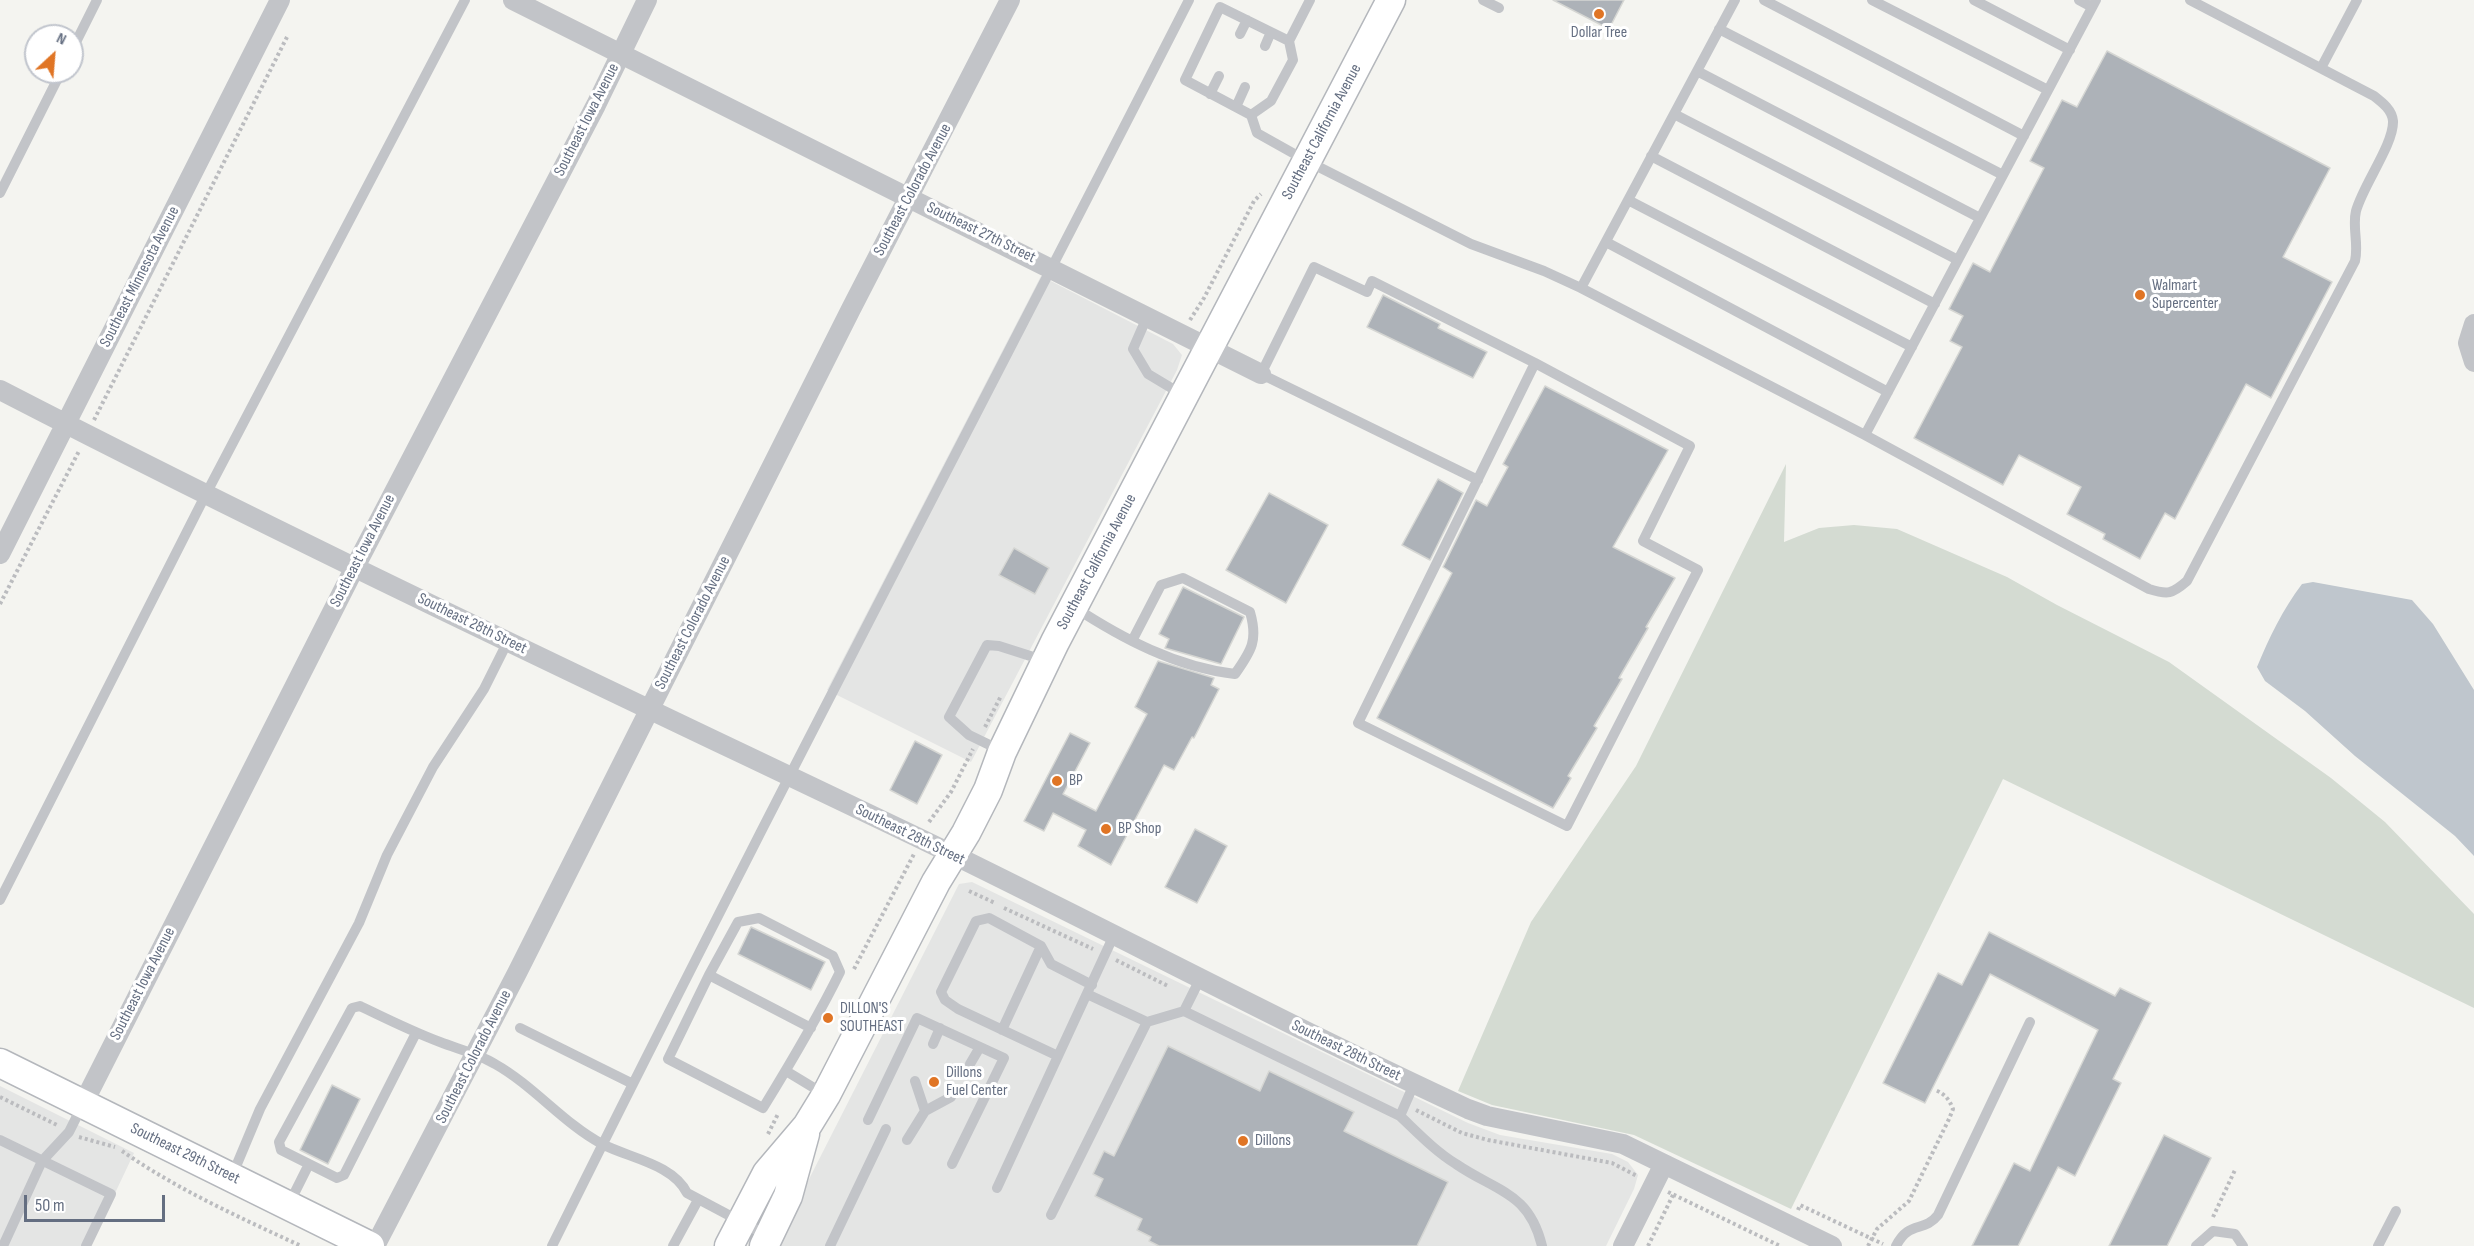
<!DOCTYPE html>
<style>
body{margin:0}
#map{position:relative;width:2474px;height:1246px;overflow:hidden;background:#f4f4f0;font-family:"Sofia Sans Condensed",sans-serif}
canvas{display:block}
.north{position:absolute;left:24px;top:24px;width:60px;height:60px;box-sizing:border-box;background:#fff;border:2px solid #c1c5cd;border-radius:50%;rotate:26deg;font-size:16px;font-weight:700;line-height:24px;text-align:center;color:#646e81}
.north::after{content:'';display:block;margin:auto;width:21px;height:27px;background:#e07525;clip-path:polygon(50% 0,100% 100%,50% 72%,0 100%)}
.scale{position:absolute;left:24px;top:1195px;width:141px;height:27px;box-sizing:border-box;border:3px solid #646e81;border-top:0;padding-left:8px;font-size:18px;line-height:21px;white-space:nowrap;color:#646e81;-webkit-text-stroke:4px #fff;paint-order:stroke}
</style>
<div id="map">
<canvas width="2474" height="1246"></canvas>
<div class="north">N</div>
<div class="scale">50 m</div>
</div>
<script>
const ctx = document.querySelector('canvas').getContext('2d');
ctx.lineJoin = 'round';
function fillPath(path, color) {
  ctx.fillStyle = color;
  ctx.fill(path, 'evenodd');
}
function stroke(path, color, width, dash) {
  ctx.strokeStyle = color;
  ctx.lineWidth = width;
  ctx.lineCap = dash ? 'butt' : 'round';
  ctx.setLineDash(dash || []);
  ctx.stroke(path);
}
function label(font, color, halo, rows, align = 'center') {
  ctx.font = font + ' "Sofia Sans Condensed",sans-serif';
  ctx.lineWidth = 6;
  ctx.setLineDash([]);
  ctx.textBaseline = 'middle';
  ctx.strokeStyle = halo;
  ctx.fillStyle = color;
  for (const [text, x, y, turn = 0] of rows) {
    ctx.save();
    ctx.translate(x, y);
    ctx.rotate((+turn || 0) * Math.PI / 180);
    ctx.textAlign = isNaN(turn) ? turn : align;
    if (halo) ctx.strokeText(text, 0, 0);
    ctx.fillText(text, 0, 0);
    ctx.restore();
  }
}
fillPath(new Path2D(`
 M1041 276 1173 344 1182 355 1177 370 971 762 827 690Z
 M972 882 1468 1123 1500 1135 1612 1154 1628 1162 1638 1175 1634 1189 1606 1246H775L959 884Z
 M0 1086 134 1153 90 1246H0Z`), '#e4e5e4');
fillPath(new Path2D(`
 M1786 464 1784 542 1819 528 1854 525 1897 529 2007 577 2057 605 2169 662 2331 778 2385 822 2474 914V1008L2003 779 1791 1209 1634 1135 1492 1105 1458 1091 1531 922 1636 766Z`), '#d4dbd2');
fillPath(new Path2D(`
 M2313 582 2412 600 2433 624 2474 690V856L2455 836 2355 756 2305 711 2265 681 2257 667C2269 638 2283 609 2302 584Z`), '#bfc6cd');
const building = new Path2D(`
 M1553 0H1624L1609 29Z
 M2107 51 2330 168 2283 257 2332 282 2271 398 2246 384 2175 519 2165 513 2140 559 2103 539 2105 534 2067 514 2081 487 2019 455 2003 485 1914 438 1962 347 1950 341 1963 316 1949 309 1973 263 1990 272 2044 168 2030 161 2062 100 2077 107Z
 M1383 295 1440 324 1438 328 1487 352 1473 378 1367 327Z
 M1545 386 1668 450 1613 547 1675 578 1646 627 1648 628 1619 678 1622 679 1594 726 1597 728 1568 776 1571 778 1553 808 1377 718 1452 573 1443 567 1476 500 1487 506 1508 467 1503 464Z
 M1438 479 1463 493 1430 560 1402 545Z
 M1269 493 1328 525 1286 603 1226 570Z
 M1014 548 1049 568 1035 594 999 575Z
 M1183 587 1244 617 1221 664 1165 648 1169 639 1159 634Z
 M1158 661 1214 678 1211 685 1219 689 1194 738 1192 737 1174 770 1164 765 1111 865 1078 846 1086 830 1053 813 1044 831 1024 821 1070 733 1090 743 1063 794 1096 811 1147 714 1135 707Z
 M915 741 942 755 917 804 890 790Z
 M1195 829 1227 846 1197 903 1165 887Z
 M751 927 825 962 811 990 738 954Z
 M1989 932 2115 996 2120 988 2151 1003 2113 1079 2121 1083 2075 1176 2058 1167 2018 1246H1972L2014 1163 2030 1171 2098 1030 1990 974 1925 1103 1883 1083 1938 973 1962 985Z
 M1168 1046 1260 1091 1269 1071 1354 1112 1344 1131 1448 1182 1417 1246H1159L1149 1241 1151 1237 1137 1230 1142 1219 1095 1196 1103 1179 1093 1174 1104 1151 1114 1156Z
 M332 1085 360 1099 328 1164 300 1150Z
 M2164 1135 2211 1158 2167 1246H2109Z`);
fillPath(building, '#adb2b8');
stroke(building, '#d5d6d3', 1.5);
const secondary = new Path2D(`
 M0 1063 370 1246
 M729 1246 767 1173 807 1126 826 1095 936 882 966 833 988 790 1002 752 1055 642 1391 0
 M764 1246 788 1196 805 1134`);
stroke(secondary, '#b4b7bc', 31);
stroke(new Path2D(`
 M1190 320 1204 298 1254 201 1261 194
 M94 420 287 37
 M0 604 79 451
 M985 727 1001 696
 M929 822 951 792 973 749
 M969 891 995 903
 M1004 908 1093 949
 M1116 960 1168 986
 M854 969 914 854
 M0 1097 57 1125
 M1416 1110 1462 1133 1488 1140 1612 1163 1637 1176
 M768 1134 778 1114
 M79 1137 115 1147
 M122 1151C178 1190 239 1217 301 1246
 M1668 1192 1780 1246
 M1798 1210 1800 1205 1883 1244
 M2213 1217 2235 1170
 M1648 1246 1673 1195
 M1868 1246 1877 1229 1909 1201 1949 1119 1953 1109C1949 1099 1945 1094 1935 1090`), '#bbbcbf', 4, [3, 3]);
stroke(new Path2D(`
 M1310 0 1289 41 1220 7 1185 80 1251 115 1257 133 1307 161 1471 244 1544 271 1581 288 1865 435 2096 0
 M1483 0 1499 8
 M1764 0 2024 136
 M1872 0 2048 90
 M1974 0 2070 50
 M2079 0 2092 7
 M1719 29 2003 175
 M1240 34 1247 20
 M1265 46 1271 32
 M72 50 97 0
 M2321 68 2357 0
 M1697 71 1980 218
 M1210 94 1219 76
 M1236 107 1245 87
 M1674 114 1958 260
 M1251 115 1271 101 1293 60 1289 41
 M1651 156 1935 304
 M0 193 61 72
 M1628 200 1912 347
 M1606 242 1888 392
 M1581 288 1735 0
 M1147 317 1133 349 1148 374 1183 395
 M1865 435 2149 589C2168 595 2172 594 2187 581L2355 261C2359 244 2352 227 2356 211 2363 185 2394 144 2393 121 2392 110 2383 103 2374 96L2190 0
 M1478 480 1261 374 1314 267 1367 292 1372 281 1535 363 1690 446 1643 541 1698 570 1567 826 1358 723 1535 363
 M1074 607C1123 639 1176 667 1235 674 1252 650 1258 640 1250 612L1183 578 1161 585 1132 641
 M1002 751 969 735 949 717 987 645 999 646 1046 661
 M0 900 206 494 465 0
 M709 975 738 922 759 918 833 956 840 972C817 1019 790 1064 763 1108L668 1059 709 975 811 1028
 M1200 979 1184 1011 1400 1116 1414 1084
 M1147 1022 1184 1011
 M520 1028 633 1084
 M1002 1030 1041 946
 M416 1033 344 1175 337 1178 281 1150 279 1142 352 1008 360 1006C387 1019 413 1032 440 1042 458 1049 479 1054 495 1064 534 1086 563 1123 602 1144 629 1158 673 1164 687 1193L768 1236
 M933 1044 940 1028
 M1058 1056 958 1009 945 1000 941 992 976 921 989 918 1041 946 1051 964 1092 985
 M970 1064 980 1047
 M786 1071 824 1094
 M915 1081 925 1111 951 1097
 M1400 1116C1418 1133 1435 1151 1456 1164 1497 1192 1529 1192 1542 1246
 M868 1120 917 1018 1004 1058 952 1164
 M0 1140 111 1194 86 1246
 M907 1140 925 1111
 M232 1176 260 1109 359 923 387 855 433 767 484 689 508 641
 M997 1188 1114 935
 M289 1204 309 1164
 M1051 1215 1147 1022 1087 994
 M3 1246 42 1161 69 1132 83 1104
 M552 1246C759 828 977 416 1189 0
 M673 1246 698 1200
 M830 1246 886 1129
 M1896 1246C1909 1220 1924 1233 1938 1215L2030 1022
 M2196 1246 2213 1231 2235 1234 2243 1246
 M2378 1246 2396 1211`), '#c2c4c8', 10);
stroke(new Path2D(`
 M513 0 1261 374
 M2474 324 2468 343 2474 362
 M0 390C304 547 614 692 923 840 1105 928 1284 1024 1468 1109L1487 1116 1623 1144 1832 1246
 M0 554 280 0
 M83 1104 355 567 596 105 647 0
 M375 1246 517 973 851 309 1010 0
 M1623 1246 1664 1164`), '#c2c4c8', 20);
stroke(secondary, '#fff', 28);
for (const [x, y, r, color] of [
 [1599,14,6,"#e07525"],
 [2140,295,6,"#e07525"],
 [1057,781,6,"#e07525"],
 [1106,829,6,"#e07525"],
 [828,1018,6,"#e07525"],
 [934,1082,6,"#e07525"],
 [1243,1141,6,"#e07525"]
]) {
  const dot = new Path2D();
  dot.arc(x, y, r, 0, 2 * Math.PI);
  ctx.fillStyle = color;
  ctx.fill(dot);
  stroke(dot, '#fff', 2);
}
label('16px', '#646e81', '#fff', [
 ["Dollar Tree",1599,33,"center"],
 ["Walmart",2152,286],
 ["Supercenter",2152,304],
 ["BP",1069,781],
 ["BP Shop",1118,829],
 ["DILLON'S",840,1009],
 ["SOUTHEAST",840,1027],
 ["Dillons",946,1073],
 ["Fuel Center",946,1091],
 ["Dillons",1255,1141]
], 'left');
label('16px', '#646e81', '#fff', [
 ["Southeast Iowa Avenue",587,120,-63],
 ["Southeast California Avenue",1322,132,-62],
 ["Southeast Colorado Avenue",913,190,-62],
 ["Southeast 27th Street",981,233,26],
 ["Southeast Minnesota Avenue",140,277,-63],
 ["Southeast Iowa Avenue",363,551,-63],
 ["Southeast California Avenue",1097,562,-62],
 ["Southeast Colorado Avenue",693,623,-63],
 ["Southeast 28th Street",472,624,26],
 ["Southeast 28th Street",910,835,26],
 ["Southeast Iowa Avenue",143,984,-63],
 ["Southeast 28th Street",1346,1051,26],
 ["Southeast Colorado Avenue",474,1057,-63],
 ["Southeast 29th Street",185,1154,26]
]);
</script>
